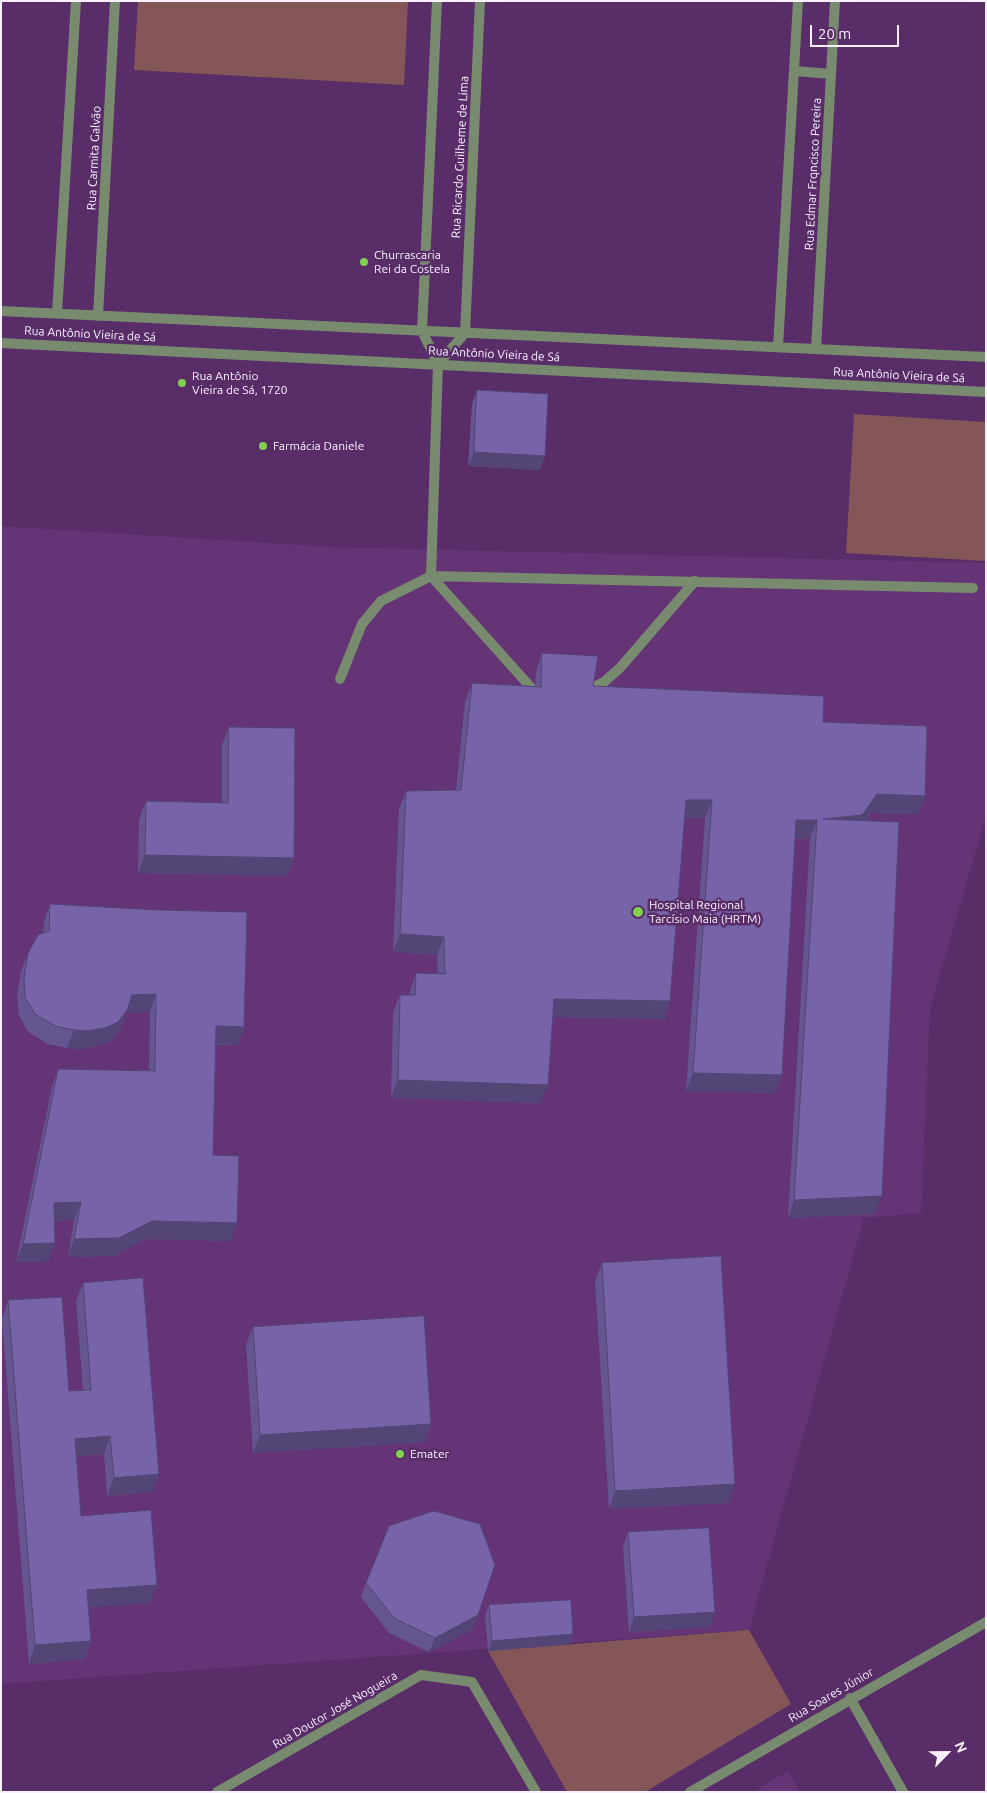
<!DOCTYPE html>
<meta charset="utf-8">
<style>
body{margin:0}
#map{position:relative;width:987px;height:1793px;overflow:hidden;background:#582d68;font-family:Ubuntu,sans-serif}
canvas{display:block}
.frame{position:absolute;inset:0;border:2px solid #f9f0fe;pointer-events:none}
.north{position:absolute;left:922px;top:1728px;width:50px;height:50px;-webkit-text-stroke:4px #582d68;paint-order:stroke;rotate:67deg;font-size:14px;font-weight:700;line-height:20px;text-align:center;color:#f9f0fe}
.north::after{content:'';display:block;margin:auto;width:18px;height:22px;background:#f9f0fe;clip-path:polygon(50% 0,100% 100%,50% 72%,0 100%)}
.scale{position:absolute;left:810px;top:25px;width:89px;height:22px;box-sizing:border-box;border:2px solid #f9f0fe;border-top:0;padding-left:6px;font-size:15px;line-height:18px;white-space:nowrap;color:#f9f0fe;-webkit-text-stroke:4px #582d68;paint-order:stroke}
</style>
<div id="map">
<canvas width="987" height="1793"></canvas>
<div class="frame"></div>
<div class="north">N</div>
<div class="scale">20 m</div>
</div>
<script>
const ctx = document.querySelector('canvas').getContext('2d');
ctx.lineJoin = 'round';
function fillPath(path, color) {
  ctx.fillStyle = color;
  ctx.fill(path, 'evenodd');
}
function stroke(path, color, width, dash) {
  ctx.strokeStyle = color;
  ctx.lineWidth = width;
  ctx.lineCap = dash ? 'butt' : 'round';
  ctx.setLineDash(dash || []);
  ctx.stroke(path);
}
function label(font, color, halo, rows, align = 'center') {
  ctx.font = font + ' Ubuntu,sans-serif';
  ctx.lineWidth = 5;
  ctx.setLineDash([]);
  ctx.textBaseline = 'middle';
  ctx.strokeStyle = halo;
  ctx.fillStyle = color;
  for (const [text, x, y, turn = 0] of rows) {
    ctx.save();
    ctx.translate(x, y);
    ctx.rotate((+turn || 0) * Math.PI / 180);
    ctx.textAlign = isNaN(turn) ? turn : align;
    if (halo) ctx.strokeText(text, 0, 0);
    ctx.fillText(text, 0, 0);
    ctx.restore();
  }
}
fillPath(new Path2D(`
 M1 526 331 547 986 563V816L930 1009 921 1213 864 1218 749 1630 1 1684Z
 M788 1771 800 1792H752Z`), '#643476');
fillPath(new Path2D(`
 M138 1H408L404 85 134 70Z
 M854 414 986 422V561L846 553Z
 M749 1630 791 1704 645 1792H567L488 1651Z`), '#855658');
stroke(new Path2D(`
 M431 576 438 364
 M431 576 535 692
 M340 679 362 624 381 601 431 576 973 588
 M589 689 604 682 620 668 695 581`), '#788b6f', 10);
stroke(new Path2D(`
 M437 1 422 331 438 364
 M794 71 831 74
 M1 311 986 357
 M57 313 76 1
 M98 316 115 1
 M1 343 986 392
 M778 347 798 1
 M816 349 835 1
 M438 364 465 333 480 1
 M850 1698 903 1792
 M217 1792 421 1675 472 1682 536 1792
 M690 1792 986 1622`), '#788b6f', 10);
fillPath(new Path2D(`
 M477 390 540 470 468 466 472 404Z
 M542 653 593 686 823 722 925 796 918 814 870 813 865 821 875 1214 788 1218 810 838 795 839 782 1075 775 1093 686 1091 705 818H685L670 1001 664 1019 553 1017 541 1103 391 1098 393 1013 400 995H410V991L416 973 438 974 437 955 393 952 399 809 406 791 456 790 465 702 472 683 535 686 536 672Z
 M229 727 294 858 287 876 138 873 139 820 146 801 222 803V745Z
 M50 904 244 1027 238 1045H216L213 1155 231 1241 145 1239 113 1256 68 1257 74 1220 55 1221 48 1261 16 1262 52 1087 58 1069 149 1071 150 1012 126 1013 121 1028 111 1041 98 1046 80 1049 67 1048 48 1044 28 1032 19 1015 17 996 21 971 28 953 43 933 44 922Z
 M602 1263 735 1484 728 1503 609 1509 595 1281Z
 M83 1283 159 1474 152 1492 107 1496 104 1454 77 1456 81 1516 150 1603 88 1607 91 1641 84 1659 29 1664 2 1319 8 1300 69 1391 83 1390 76 1301Z
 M253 1327 431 1424 425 1442 253 1453 246 1345Z
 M628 1532 710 1627 629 1632 623 1547Z
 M366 1583 473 1629 429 1652 389 1633 361 1597Z
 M489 1605 573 1634 570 1644 488 1651 485 1615Z`), '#655590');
fillPath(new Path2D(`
 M474 452 545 456 540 470 468 466Z
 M877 794 925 796 918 814 870 813 856 833 823 819Z
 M686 800H712L705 818H680Z
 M796 820H817L810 838 789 839Z
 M145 855 294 858 287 876 138 873Z
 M400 934 444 937 437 955 393 952Z
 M156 994 150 1012 126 1013 121 1028 111 1041 98 1046 80 1049 67 1048 74 1030 132 995Z
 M554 999 670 1001 664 1019 547 1017Z
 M216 1026 244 1027 238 1045 209 1044Z
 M693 1073 782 1075 775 1093 686 1091Z
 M398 1080 548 1085 541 1103 391 1098Z
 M882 1196 875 1214 788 1218 794 1200Z
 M81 1202 74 1220 48 1221 54 1203Z
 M152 1221 237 1223 231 1241 145 1239 113 1256 68 1257 74 1239Z
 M55 1243 48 1261 16 1262 23 1244Z
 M431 1424 425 1442 253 1453 260 1435Z
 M110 1436 104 1454 68 1457 75 1439Z
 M159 1474 152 1492 107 1496 114 1478Z
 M735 1484 728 1503 609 1509 615 1491Z
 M157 1585 150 1603 81 1608 87 1590Z
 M715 1612 710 1627 629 1632 634 1617Z
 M478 1615 473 1629 429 1652 435 1638Z
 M573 1634 570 1644 488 1651 492 1641Z
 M91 1641 84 1659 29 1664 35 1645Z`), '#534576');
const building = new Path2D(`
 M477 390 548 394 545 456 474 452Z
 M542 653 598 656 593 686 824 696 823 722 927 726 925 796 877 794 862 815 823 819 899 822 882 1196 794 1200 817 820H796L782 1075 693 1073 712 800H686L670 1001 554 999 548 1085 398 1080 400 995H415L416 973 445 974 444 937 400 934 406 791 461 790 472 683 541 687Z
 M229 727 295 728 294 858 145 855 146 801 228 803Z
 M50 904 158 910 247 912 244 1027 216 1026 213 1155 239 1156 237 1223 152 1221 119 1238 74 1239 81 1202 54 1203 55 1243 23 1244 58 1069 155 1071 156 994 132 995 127 1010 118 1022 105 1028 87 1031 74 1030 55 1026 35 1014 25 997 24 978 28 953 38 935 49 931Z
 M721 1256 735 1484 615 1491 602 1263Z
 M143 1278 159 1474 114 1478 110 1436 75 1439 81 1516 151 1510 157 1585 87 1590 91 1641 35 1645 8 1300 62 1297 69 1391 91 1390 83 1283Z
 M424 1316 431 1424 260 1435 253 1327Z
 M434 1511 480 1524 495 1565 478 1615 435 1638 394 1618 366 1583 389 1526Z
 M709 1528 715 1612 634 1617 628 1532Z
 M571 1600 573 1634 492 1641 489 1605Z`);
fillPath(building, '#7663a8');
stroke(building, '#534576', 1);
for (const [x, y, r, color] of [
 [364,262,5,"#80d051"],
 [182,383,5,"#80d051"],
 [263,446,5,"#80d051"],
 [638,912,6,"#80d051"],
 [400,1454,5,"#80d051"]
]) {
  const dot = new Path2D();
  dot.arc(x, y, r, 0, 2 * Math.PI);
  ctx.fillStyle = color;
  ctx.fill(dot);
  stroke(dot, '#582d68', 2);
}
label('12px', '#f9f0fe', '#582d68', [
 ["Rua Ricardo Guilheme de Lima",460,157,-87],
 ["Rua Carmita Galvão",94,158,-87],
 ["Rua Edmar Frqncisco Pereira",813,174,-87],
 ["Rua Antônio Vieira de Sá",90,334,3],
 ["Rua Antônio Vieira de Sá",494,354,3],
 ["Rua Antônio Vieira de Sá",899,375,3],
 ["Rua Soares Júnior",831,1695,-30],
 ["Rua Doutor José Nogueira",335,1710,-30]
]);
label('12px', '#f9f0fe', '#582d68', [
 ["Churrascaria",374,255],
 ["Rei da Costela",374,269],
 ["Rua Antônio",192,376],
 ["Vieira de Sá, 1720",192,390],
 ["Farmácia Daniele",273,446],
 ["Hospital Regional",649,905],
 ["Tarcísio Maia (HRTM)",649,919],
 ["Emater",410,1454]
], 'left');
</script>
